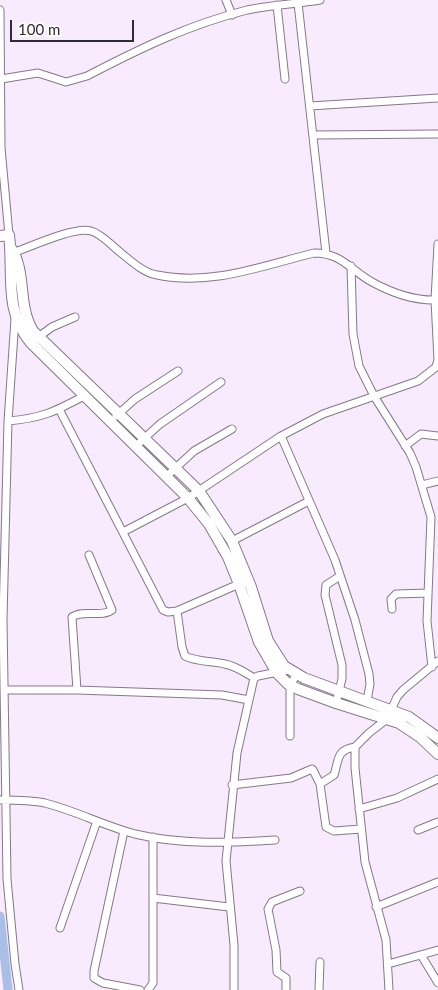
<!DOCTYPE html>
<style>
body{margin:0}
#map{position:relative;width:438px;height:990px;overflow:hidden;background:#f8ebfd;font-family:Lato,sans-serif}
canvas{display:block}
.scale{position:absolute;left:10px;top:20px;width:124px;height:22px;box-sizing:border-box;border:2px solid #302a32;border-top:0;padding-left:6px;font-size:15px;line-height:18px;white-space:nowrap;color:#302a32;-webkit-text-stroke:4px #fdfdfd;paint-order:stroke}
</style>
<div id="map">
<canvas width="438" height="990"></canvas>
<div class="scale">100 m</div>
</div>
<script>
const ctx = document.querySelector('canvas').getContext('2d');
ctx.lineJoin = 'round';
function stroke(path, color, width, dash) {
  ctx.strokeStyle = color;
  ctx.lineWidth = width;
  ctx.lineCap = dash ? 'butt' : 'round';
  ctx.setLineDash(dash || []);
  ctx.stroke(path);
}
stroke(new Path2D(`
 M0 916 8 990`), '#aabfe7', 9);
const street = new Path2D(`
 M226 0 232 15
 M298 3 326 253
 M277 5 285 79
 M0 10 1 148 9 235
 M1 79 38 73 66 82 87 76C141 48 188 25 247 10 271 5 295 4 320 0
 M310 106 438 98
 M313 135 438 134
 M10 254C28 248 74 226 91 231 102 234 112 246 121 253 131 261 144 273 157 275 212 286 261 266 314 253 342 253 350 270 372 282 392 293 415 301 438 300
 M351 266 353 334 359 366 374 396 410 453 416 467 431 517 427 621 432 667
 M15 319 8 421 3 619 7 879 15 964 19 990
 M37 338 52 327 75 317
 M59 409 163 610 168 612 177 611 239 584
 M116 416 135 399 178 371
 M8 421C42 418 54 412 84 396
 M281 436 335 560 355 620 369 674 370 684 367 701
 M136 446 160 424 221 382
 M405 446 421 434 438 436
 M167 476 194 451 232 429
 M422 485 438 481
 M123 532 188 498 281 436 323 414 418 381 436 367 438 360 435 300 438 244
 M232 541 309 501
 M392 609 391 599 396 594 428 593
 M177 611 182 647 185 656C197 662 212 661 225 664 236 666 244 672 254 678
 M5 690H77L72 617C83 609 102 618 112 610L89 555
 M77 690 222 695 249 700
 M336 703 342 679V665L325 595 326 585 340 576
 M290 736V685L297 674
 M355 747C336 750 339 760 334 775L320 784 326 827 334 831 361 829
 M232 785 291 778 312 769 313 770 320 784
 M0 800C15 800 31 800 45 803 76 811 105 826 135 834 181 845 229 843 275 840
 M359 809 397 798 438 779
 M418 830 438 822
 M124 831 94 971V978L103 983 140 990
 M153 898 229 907
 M376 907 438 882
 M60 928 97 821
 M421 955 438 983
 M388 964 438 950
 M148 990 153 983V837
 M234 990V945L226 861 237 753 254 678 258 676 288 670
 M286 990V978L277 972 276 950 268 909 272 902 300 891
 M319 990 320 962
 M389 990 386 940 365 862 355 768V747L369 733 387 719 397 697 403 690 438 661`);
const secondary = new Path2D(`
 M0 236 9 235C14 273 3 310 31 343L188 498 209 524 228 557 239 584 259 642 277 673 288 684 298 689 336 703 399 723 420 737 438 754
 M11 248C27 273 17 305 33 331L199 491 232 541 251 587 268 641 284 666 304 678 409 717 438 738`);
stroke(street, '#86778b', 9);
stroke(secondary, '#86778b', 12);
stroke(street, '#fff', 7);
stroke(secondary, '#fff', 10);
</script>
